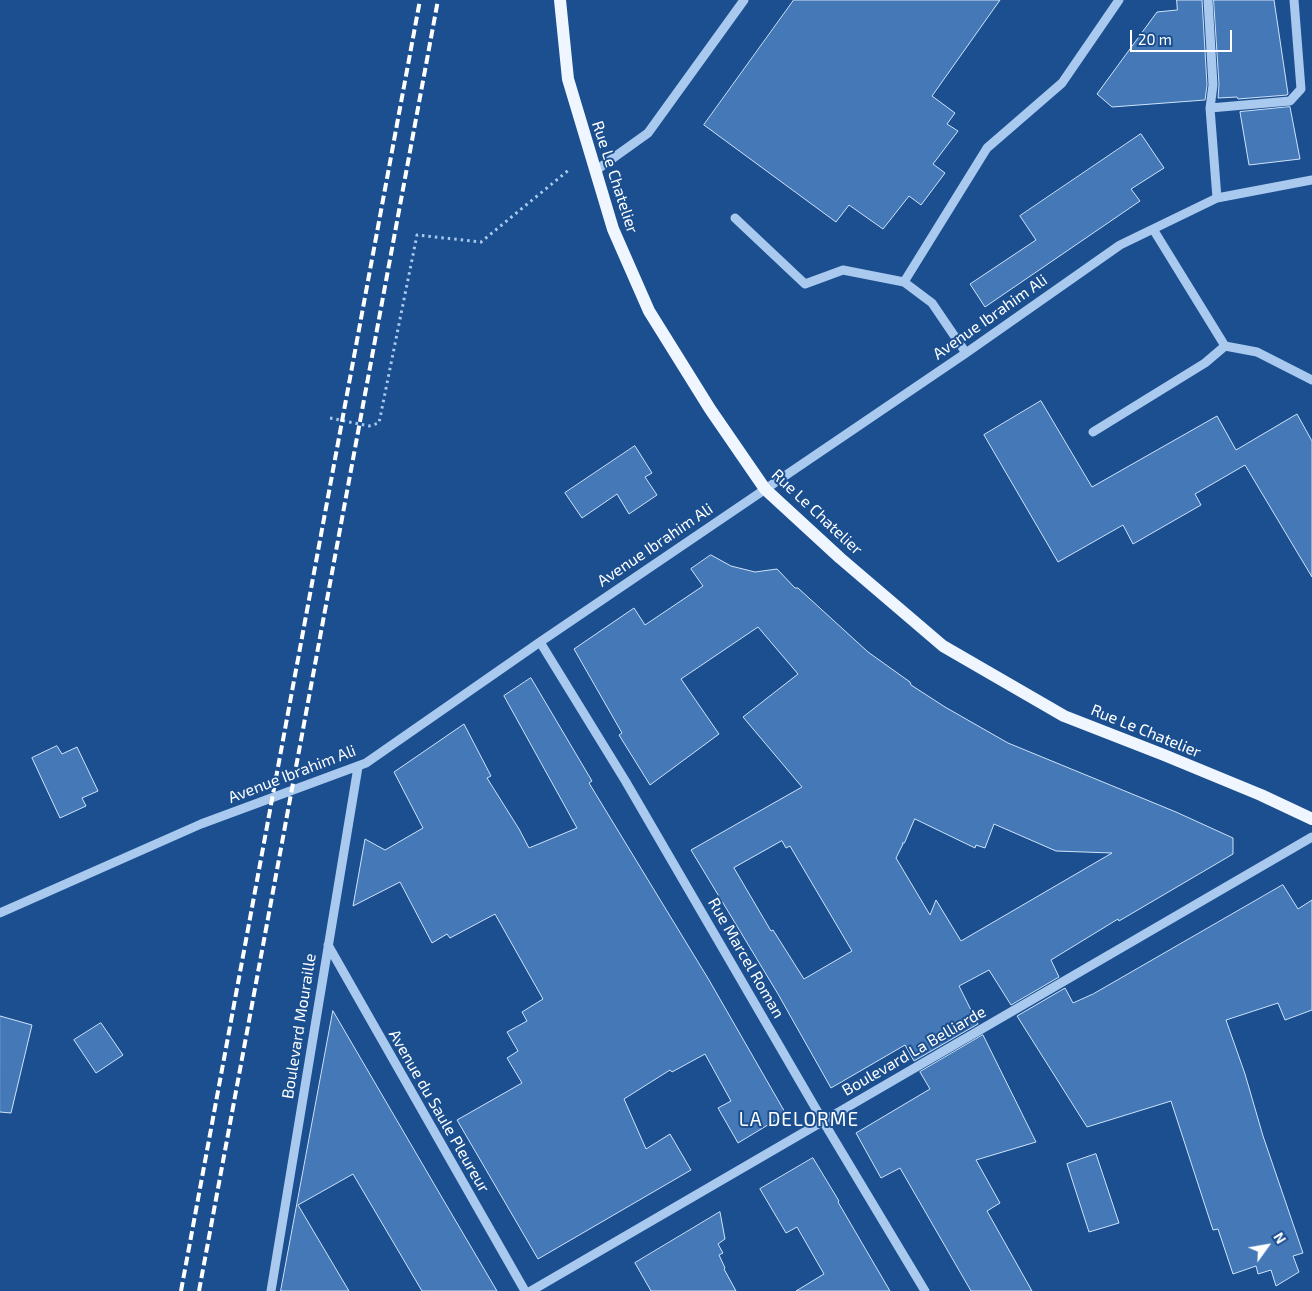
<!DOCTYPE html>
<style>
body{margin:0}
#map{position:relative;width:1312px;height:1291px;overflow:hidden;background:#1b4f8f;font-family:"Exo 2",sans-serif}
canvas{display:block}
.north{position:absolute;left:1242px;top:1221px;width:50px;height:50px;-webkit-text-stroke:4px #1b4f8f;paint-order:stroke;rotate:58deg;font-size:14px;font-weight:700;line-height:20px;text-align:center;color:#fff}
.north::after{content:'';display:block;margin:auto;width:18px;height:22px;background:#fff;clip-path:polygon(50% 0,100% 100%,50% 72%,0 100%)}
.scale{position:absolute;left:1130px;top:30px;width:102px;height:22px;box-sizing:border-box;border:2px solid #fff;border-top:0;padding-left:6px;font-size:15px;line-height:18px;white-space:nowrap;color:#fff;-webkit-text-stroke:4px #1b4f8f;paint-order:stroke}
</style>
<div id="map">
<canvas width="1312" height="1291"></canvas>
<div class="north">N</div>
<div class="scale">20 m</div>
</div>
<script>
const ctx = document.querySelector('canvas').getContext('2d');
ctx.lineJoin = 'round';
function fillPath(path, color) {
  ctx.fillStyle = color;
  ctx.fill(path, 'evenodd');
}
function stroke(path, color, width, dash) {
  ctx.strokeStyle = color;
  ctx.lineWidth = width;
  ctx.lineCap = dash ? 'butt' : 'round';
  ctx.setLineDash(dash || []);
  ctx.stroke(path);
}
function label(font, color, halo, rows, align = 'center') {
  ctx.font = font + ' "Exo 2",sans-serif';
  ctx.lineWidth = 4;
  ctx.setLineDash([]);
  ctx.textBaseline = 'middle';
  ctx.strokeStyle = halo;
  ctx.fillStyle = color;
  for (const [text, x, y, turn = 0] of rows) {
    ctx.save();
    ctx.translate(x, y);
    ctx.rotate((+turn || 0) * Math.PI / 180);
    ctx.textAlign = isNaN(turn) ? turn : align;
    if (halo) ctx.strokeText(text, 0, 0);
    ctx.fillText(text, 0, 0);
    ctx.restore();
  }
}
const building = new Path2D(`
 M794 0H1000L932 96 955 113 947 124 958 131 933 164 945 173 921 205 909 196 883 229 849 205 836 222 704 125Z
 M1177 0H1202L1207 85 1205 100 1112 107 1097 94 1157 12 1177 10Z
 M1214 0H1274L1288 94 1287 95 1238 99 1237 97 1218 98 1219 85Z
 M1290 107 1300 159 1249 165 1240 112Z
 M1141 134 1164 168 1131 189 1140 201 985 307 970 284 1036 240 1020 216Z
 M1041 401 1092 487 1217 416 1236 450 1297 414 1312 441V577L1245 465 1195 494 1201 505 1133 544 1123 525 1058 562 984 435Z
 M635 446 652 473 645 477 657 495 629 514 617 494 582 518 565 493Z
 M711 555 731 566 755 572 777 569 795 588H798L868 652 910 682 911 685 945 707 1008 743 1176 812 1233 838V854L1119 921 1118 919 1051 960 1059 977 1011 1005 989 970 959 986 978 1024 914 1061 905 1045 831 1088 778 994 691 850 802 787 743 717 798 674 758 627 681 679 719 734 650 785 619 735 622 733 574 649 634 608 645 625 703 586 691 569ZM915 819 975 848 976 845 985 848 994 824 1056 851 1112 853 961 941 936 900 930 915 896 858 903 844 902 843H904ZM782 841 786 848 790 846 852 951 804 979 773 930 771 931 734 868Z
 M531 678 592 781 589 783 709 980 786 1114 738 1143 718 1108 731 1101 705 1054 672 1072 670 1070 624 1099 646 1149 670 1134 691 1170 538 1259 457 1120 522 1083 507 1058 518 1051 507 1032 527 1021 522 1012 543 999 495 914 450 938 447 934 432 943 400 882 353 906 365 839 385 850 423 828 394 772 464 724 491 776 487 778 519 829 529 848 577 828 504 696Z
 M57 746 62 754 77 747 98 791 82 798 86 806 60 818 32 758Z
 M1283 885 1298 909 1312 900V1010L1285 1020 1278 1003 1226 1020 1245 1074 1263 1136 1303 1253 1293 1256 1299 1272 1276 1286 1271 1270 1258 1274 1256 1266 1233 1274 1218 1229 1213 1230 1171 1101 1087 1127 1017 1016 1065 988 1073 1003 1093 994Z
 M333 1011 444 1201 497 1291H422L353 1174 298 1205 349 1291H281Z
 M0 1016 32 1025 11 1113 0 1112Z
 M101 1023 123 1055 96 1073 74 1040Z
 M983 1035 1036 1142 976 1160 1000 1203 987 1211 1032 1291H971L900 1168 881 1178 856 1133 930 1089 920 1072Z
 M1096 1154 1119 1223 1089 1232 1067 1164Z
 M813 1158 839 1201 838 1202 890 1291H796L824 1274 797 1227 786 1233 760 1189Z
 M720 1212 725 1239 718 1244 723 1253 719 1255 725 1268 724 1269 736 1291H651L635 1263Z`);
fillPath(building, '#4478b7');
stroke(building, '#cfe3fa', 1);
stroke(new Path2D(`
 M330 418 369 426 379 423 417 235 481 242 570 169`), '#a9c9ee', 3, [2.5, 4]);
stroke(new Path2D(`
 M1208 0 1213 85 1210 108 1217 198
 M1210 108 1290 101 1301 89 1294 0
 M595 171 648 133 744 0
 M735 218 805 284 843 270 904 282
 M1153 229 1225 346 1257 352 1312 380
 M966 353 932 303 904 282 987 148 1062 83 1119 0
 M1093 432 1205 363 1225 346
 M540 642 626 782 823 1121 925 1291
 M0 913 201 824 366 763 540 642 966 353 1120 245 1217 198 1312 180
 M328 945 525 1291
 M271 1291 358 767
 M531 1291 1312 837`), '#a9c9ee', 9);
stroke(new Path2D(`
 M560 0 568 79 613 229 649 311 710 409 765 489 840 558 943 646 1064 716 1164 755 1261 795 1312 819`), '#f0f6ff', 12);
stroke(new Path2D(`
 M181 1291 420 0
 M199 1291 438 0`), '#fff', 4, [9, 4]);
label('16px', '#fff', '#1b4f8f', [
 ["Rue Le Chatelier",615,177,72],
 ["Avenue Ibrahim Ali",990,317,-35],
 ["Rue Le Chatelier",817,512,43],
 ["Avenue Ibrahim Ali",655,545,-34],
 ["Rue Le Chatelier",1146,731,22],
 ["Avenue Ibrahim Ali",292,774,-21],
 ["Rue Marcel Roman",746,958,60],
 ["Boulevard Mouraille",299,1026,-81],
 ["Boulevard La Belliarde",914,1051,-30],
 ["Avenue du Saule Pleureur",439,1111,60]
]);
ctx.letterSpacing = '1px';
label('19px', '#fff', '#1b4f8f', [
 ["LA DELORME",799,1120]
]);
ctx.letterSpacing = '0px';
</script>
